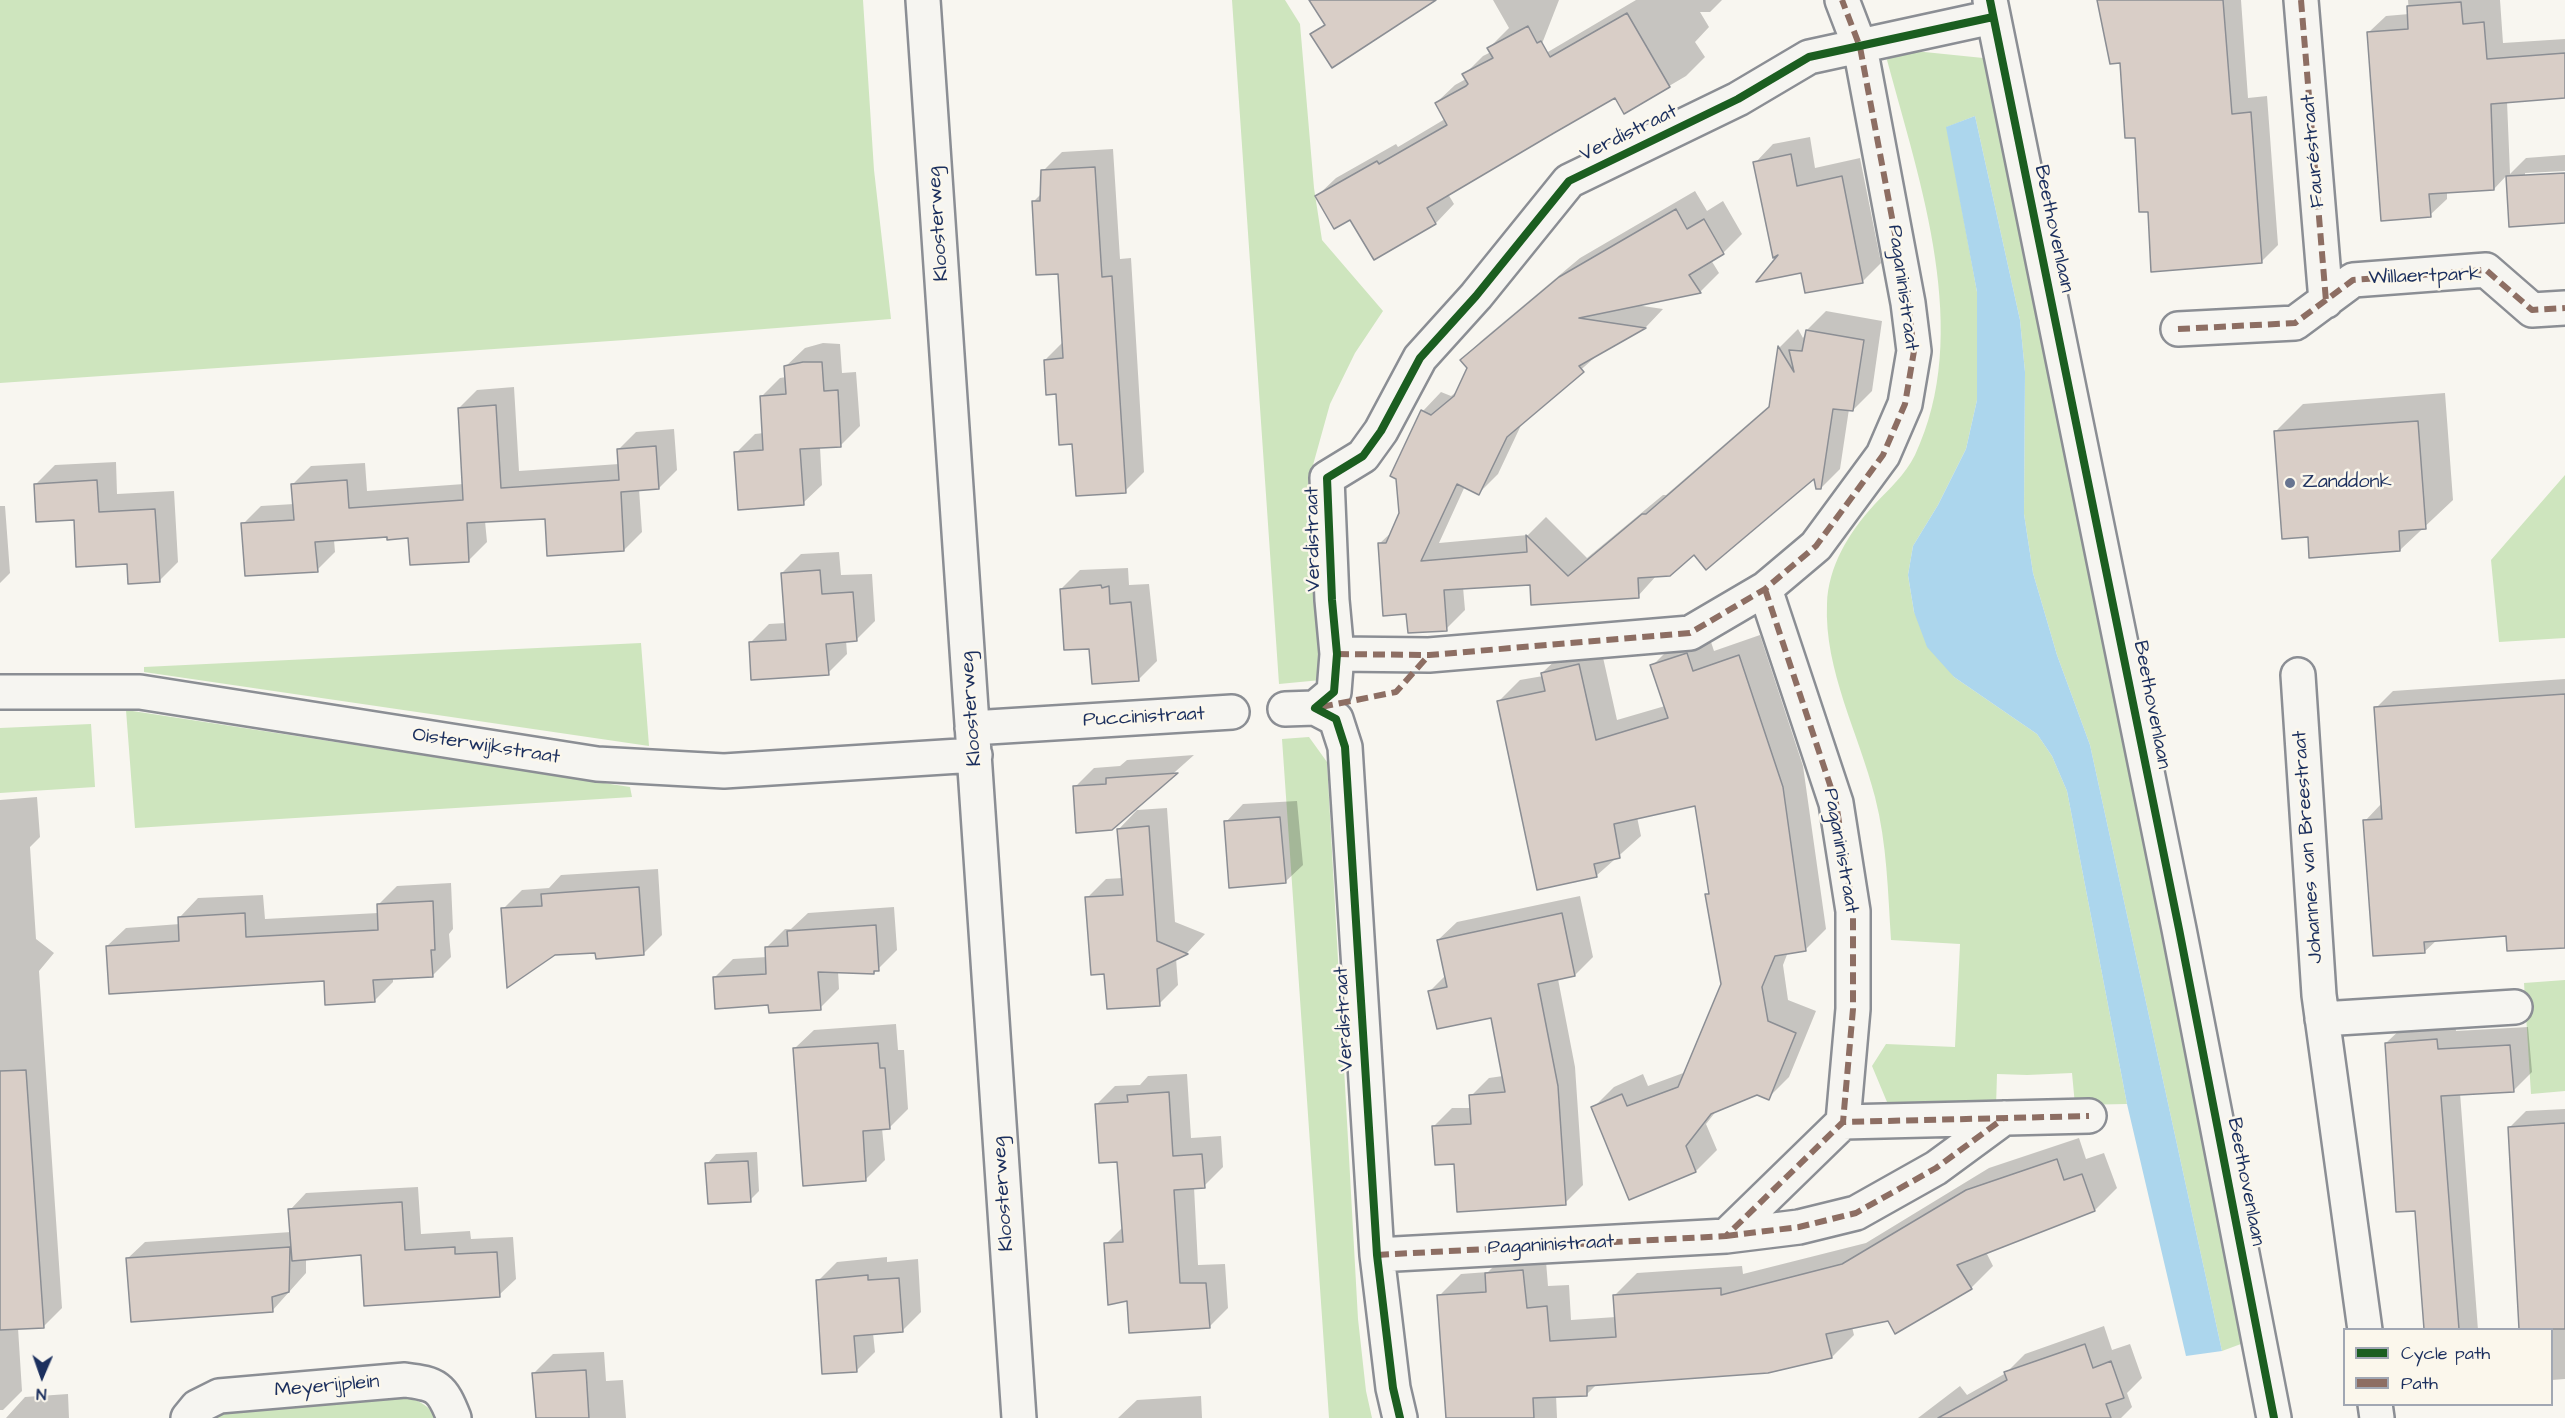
<!DOCTYPE html>
<meta charset="utf-8">
<style>
body{margin:0}
#map{position:relative;width:2565px;height:1418px;overflow:hidden;background:#f8f6f0;font-family:"Architects Daughter",sans-serif}
canvas{display:block}
.legend{position:absolute;left:2343px;top:1328px;width:210px;height:78px;box-sizing:border-box;background:#fbf7ec;border:2px solid #a1a7b3;margin:0;padding:8px 10px;list-style:none;font-size:18px;color:#1b2f5e}
.legend li{display:flex;align-items:center;gap:12px;height:30px}
.legend b{width:30px;border:2px solid #a1a7b3}
.north{position:absolute;left:12px;top:1346px;width:60px;height:60px;-webkit-text-stroke:4px #fbf7ec;paint-order:stroke;rotate:182deg;font-size:16px;font-weight:700;line-height:24px;text-align:center;color:#1b2f5e}
.north::after{content:'';display:block;margin:auto;width:21px;height:27px;background:#1b2f5e;clip-path:polygon(50% 0,100% 100%,50% 72%,0 100%)}
</style>
<div id="map">
<canvas width="2565" height="1418"></canvas>
<ul class="legend">
<li><b style="height:8px;background:#1b5e20"></b>Cycle path</li>
<li><b style="height:8px;background:#8d6e63"></b>Path</li>
</ul>
<div class="north">N</div>
</div>
<script>
const ctx = document.querySelector('canvas').getContext('2d');
ctx.lineJoin = 'round';
function fillPath(path, color) {
  ctx.fillStyle = color;
  ctx.fill(path, 'evenodd');
}
function stroke(path, color, width, dash) {
  ctx.strokeStyle = color;
  ctx.lineWidth = width;
  ctx.lineCap = dash ? 'butt' : 'round';
  ctx.setLineDash(dash || []);
  ctx.stroke(path);
}
function label(font, color, halo, rows, align = 'center') {
  ctx.font = font + ' "Architects Daughter",sans-serif';
  ctx.lineWidth = 5;
  ctx.setLineDash([]);
  ctx.textBaseline = 'middle';
  ctx.strokeStyle = halo;
  ctx.fillStyle = color;
  for (const [text, x, y, turn = 0] of rows) {
    ctx.save();
    ctx.translate(x, y);
    ctx.rotate((+turn || 0) * Math.PI / 180);
    ctx.textAlign = isNaN(turn) ? turn : align;
    if (halo) ctx.strokeText(text, 0, 0);
    ctx.fillText(text, 0, 0);
    ctx.restore();
  }
}
fillPath(new Path2D(`
 M0 0H863L874 170 891 319 625 340 0 383Z
 M1232 0H1285L1300 24 1314 188 1322 240 1383 311 1355 353 1330 404 1308 483 1321 680 1279 684Z
 M1895 49 1993 59 2249 1341 2222 1351 2090 745 2057 655 2033 573 2024 514 2025 372 2020 320 1975 116 1947 127 1977 292V400L1966 449 1938 505 1913 546 1908 575 1914 612 1954 677 2037 734 2052 756 2067 791 2127 1104 2075 1105 2072 1073 2027 1075 1997 1074 1996 1107 1920 1111 1887 1102 1872 1066 1886 1044 1955 1047 1960 944 1891 940C1888 893 1887 843 1875 797 1859 734 1824 670 1827 604 1828 567 1849 532 1874 505 1889 489 1905 475 1915 455 1973 333 1920 183 1887 60Z
 M2565 475V638L2499 642 2491 560Z
 M641 643 649 746 144 672V667Z
 M126 710 630 787 632 797 135 828Z
 M91 724 95 787 0 793V728Z
 M1309 737 1327 762 1358 1319 1366 1391 1372 1418H1329L1282 739Z
 M2565 980V1091L2531 1094 2524 983Z
 M405 1397C420 1400 429 1407 438 1418H217L221 1414 240 1408Z`), '#cee5be');
fillPath(new Path2D(`
 M1975 116 2020 320 2025 372 2024 514 2033 573 2057 655 2090 745 2222 1351 2186 1356 2127 1104 2067 791 2052 756 2037 734 1954 677 1927 647 1914 612 1908 575 1913 546 1938 505 1966 449 1977 400V292L1946 127Z`), '#acd6ed');
fillPath(new Path2D(`
 M1493 0H1559L1536 59 1636 0H1722L1710 12H1700L1709 27 1695 42 1705 57 1686 76 1625 112 1615 96 1448 194 1454 204 1436 223 1374 258 1351 218 1317 196 1336 178 1396 144 1398 147 1445 119 1436 103 1455 85 1466 79 1464 75 1483 56 1491 52 1489 48 1509 28Z
 M2099 0H2241L2248 98 2267 96 2278 245 2261 262 2150 210 2121 61Z
 M2408 0H2500L2503 43 2565 39V97L2507 101 2510 174 2526 158 2565 155V171L2525 173V177L2565 174V221L2510 225 2507 175 2494 189 2447 191V199L2430 215 2369 32 2386 16 2409 14Z
 M1810 137 1815 168 1860 158 1881 263 1862 282 1802 271 1755 163 1773 144Z
 M1113 149 1120 259 1131 258 1144 472 1125 491 1073 442 1045 360 1063 342 1059 272 1033 202 1042 193 1043 171 1062 152Z
 M1695 191 1707 211 1723 201 1742 234 1723 253 1711 260 1719 273 1700 292 1636 305 1663 309 1646 327 1602 351 1523 421 1498 474 1479 493 1465 486 1439 543 1528 535 1546 517 1587 558 1663 495H1666L1771 404 1780 347 1798 329 1803 338 1807 330 1826 311 1882 321 1872 391 1853 410 1849 409 1840 469 1821 488 1815 476 1657 575 1638 596 1531 583 1463 587 1465 610 1446 629 1408 612 1379 544 1394 530 1401 514 1423 411 1441 392 1451 396 1458 391 1469 367 1462 360 1481 341 1580 258Z
 M823 343 840 344 842 373 856 372 860 426 841 445 820 447 822 485 803 503 736 453 755 434 764 433 761 397 780 378 786 377 785 367 805 348Z
 M514 387 519 471 619 464 618 450 636 432 674 429 677 470 659 488 639 489 642 532 624 550 546 517 485 521 487 542 469 560 410 537 334 540 335 552 317 570 243 524 261 506 294 504 293 484 311 466 365 463 367 491 464 484 459 408 477 390Z
 M2445 393 2453 500 2400 550 2309 536 2275 432 2303 404Z
 M116 462 117 494 174 491 178 562 159 581 128 563 36 484 55 465Z
 M0 506H5L10 573 0 583Z
 M839 552 841 575 872 574 875 621 856 640H846L847 654 828 673 750 643 769 624 786 623 782 573 801 554Z
 M1128 568 1129 585 1149 584 1157 661 1138 680 1091 647 1061 589 1080 570Z
 M1708 633 1714 651 1760 635 1803 766 1826 929 1805 950 1788 952 1783 965 1788 1000 1816 1011 1789 1077 1768 1098 1757 1094 1717 1110 1706 1124 1717 1150 1696 1171 1593 1108 1614 1087 1643 1074 1648 1086 1686 1072 1723 984 1707 895 1710 892 1696 805 1637 817 1641 836 1596 876 1499 701 1520 680 1543 676 1542 673 1564 652 1600 644 1617 720 1665 706 1652 666 1673 645Z
 M2565 679V946L2507 934 2437 940 2424 952 2365 821 2382 803 2376 708 2393 691Z
 M1194 755 1111 829 1075 787 1094 768 1120 766 1127 760Z
 M37 797 40 837 30 847 36 939 54 953 39 971 62 1308 43 1327 18 1328 22 1391 3 1410H0V800Z
 M1297 801 1303 865 1285 882 1226 822 1243 804Z
 M1167 808 1175 922 1205 934 1187 953 1176 958 1178 985 1159 1004 1106 972 1087 898 1106 879 1123 878 1119 829 1137 810Z
 M658 869 662 935 643 954 503 909 522 890 549 888 561 875Z
 M451 883 453 929 449 934 451 957 432 976 393 978V982L374 1001 325 979 107 946 126 928 180 924V917L198 898 263 895 265 919 378 913V905L397 886Z
 M1580 896 1593 957 1575 975 1558 979 1575 1067 1583 1185 1565 1203 1455 1162 1434 1126 1452 1108H1472L1471 1096 1489 1078 1503 1076 1492 1016 1430 991 1446 975 1438 940 1457 922Z
 M894 907 897 950 874 973 838 971 839 989 820 1008 770 1003 714 978 733 959 767 957 766 948 785 929H791L808 913Z
 M2455 1021 2456 1031 2528 1027 2532 1072 2513 1091 2460 1093 2478 1330H2425L2416 1209 2386 1043 2405 1025Z
 M896 1024 898 1050H904L908 1109 889 1128H882L885 1160 866 1179 795 1048 814 1030Z
 M1187 1074 1191 1138 1221 1136 1223 1167 1204 1186 1194 1187 1198 1265 1225 1264 1228 1308 1209 1327 1128 1299 1106 1244 1124 1226 1119 1160 1096 1105 1115 1086 1140 1085 1148 1076Z
 M2565 1109V1379L2552 1380V1330H2521L2510 1127 2526 1111Z
 M2079 1138 2086 1159 2104 1153 2117 1188 2095 1210 1986 1252 1993 1266 1971 1288 1888 1319 1852 1327 1854 1335 1832 1357 1774 1372 1597 1384 1587 1394 1556 1395 1557 1418H1448L1439 1296 1461 1274 1488 1272 1508 1252 1545 1249 1548 1286 1569 1285 1571 1320 1616 1317 1615 1295 1637 1273 1742 1266 1743 1274 1866 1243 1989 1168Z
 M757 1152 759 1191 750 1200 707 1164 716 1154Z
 M418 1187 421 1234 470 1231 471 1239 513 1237 516 1279 499 1295 362 1253 306 1258V1273L272 1311 127 1259 145 1242 291 1232 290 1210 306 1193Z
 M887 1257V1262L918 1259 921 1312 902 1331 873 1333 875 1352 856 1371 818 1281 837 1262Z
 M2104 1326 2112 1350 2130 1344 2142 1378 2127 1393 2132 1407 2121 1418H1918L1960 1386 1967 1395 2006 1373 2025 1354Z
 M604 1352 606 1381 623 1380 626 1418H537L534 1373 553 1354Z
 M68 1394 69 1418H6L25 1397Z
 M1201 1396 1202 1418H1118L1137 1400Z`), '#0003');
const building = new Path2D(`
 M1309 0H1436L1332 68 1310 34 1325 25Z
 M2097 0H2223L2232 114 2251 112 2262 263 2151 272 2148 212H2139L2135 138H2125L2120 63 2110 64Z
 M2461 2 2463 24 2484 22 2487 59 2565 53V98L2491 104 2494 190 2429 194 2431 217 2381 221 2367 32 2408 29 2407 6Z
 M1627 13 1670 87 1624 114 1615 98 1554 133 1427 208 1436 224 1374 260 1350 220 1334 229 1315 196 1377 161 1379 164 1447 125 1435 103 1466 86 1468 84 1462 74 1493 58 1487 48 1528 26 1537 43 1541 41 1550 57Z
 M1791 154 1797 186 1842 176 1863 283 1805 293 1801 273 1756 282 1778 255 1773 258 1753 162Z
 M1095 167 1102 277 1112 276 1126 493 1076 496 1072 444 1059 445 1056 394 1046 395 1044 360 1063 358 1058 274 1036 275 1032 201H1040L1041 170Z
 M2565 173V223L2509 227 2506 176Z
 M1676 209 1687 229 1704 219 1724 254 1689 275 1701 293 1579 318 1646 328 1579 366 1584 372 1507 437 1479 495 1457 484 1421 561 1527 552 1526 535 1568 576 1642 514H1646L1769 407 1778 346 1794 372 1789 350 1802 351 1806 330 1864 340 1853 411 1833 409 1821 489H1816L1814 479 1706 570 1694 555 1670 576 1638 578 1639 598 1531 605 1530 585 1444 590 1447 631 1408 633 1406 614 1383 616 1378 543H1386L1399 513 1396 479 1390 476 1421 410 1431 415 1454 396 1467 368 1460 360 1559 277Z
 M803 362H822L824 391 838 390 841 447 800 449 804 505 738 510 734 452 763 450 760 396 786 394 784 366Z
 M496 405 501 488 619 480 617 449 656 446 659 489 621 492 624 551 547 556 545 519 467 523 469 562 410 565 408 538 387 540V537L315 542 318 572 245 576 241 523 294 520 291 484 347 480 349 508 463 500 458 408Z
 M2418 421 2426 529 2399 531 2400 551 2309 558 2308 537 2282 539 2274 431Z
 M97 480 99 512 155 509 160 582 128 584 127 564 76 567 74 520 36 522 34 484Z
 M820 570 822 594 853 592 857 641 826 644 829 675 751 680 749 642 786 640 781 573Z
 M1101 585 1102 588 1109 586 1110 604 1131 602 1139 681 1092 684 1089 649 1064 650 1060 589Z
 M1687 653 1693 671 1739 655 1783 787 1806 951 1775 956 1762 987 1768 1021 1796 1033 1769 1100 1757 1095 1711 1114 1686 1146 1696 1172 1629 1200 1591 1107 1622 1094 1627 1106 1678 1087 1721 984 1705 894H1709L1695 806 1614 824 1620 858 1594 864 1597 877 1537 890 1497 701 1545 691 1541 673 1579 664 1596 740 1668 718 1650 665Z
 M2565 694V948L2507 951 2506 936 2424 942 2425 953 2373 956 2363 820 2382 819 2374 707Z
 M1178 773 1112 830 1076 833 1073 786 1106 784V778Z
 M1280 817 1286 883 1229 888 1224 821Z
 M1149 826 1157 941 1188 954 1157 969 1160 1006 1107 1009 1104 974 1091 975 1085 897 1123 895 1117 829Z
 M639 887 644 955 596 959 595 953 555 955 507 988 501 908 542 906 541 894Z
 M433 901 435 950H431L433 977 373 980 375 1002 325 1005 324 981 109 994 106 946 179 941 178 917 245 913 246 937 378 930 377 904Z
 M1562 913 1575 976 1538 984 1558 1086 1566 1205 1457 1212 1454 1164 1435 1165 1432 1126 1471 1124 1469 1095 1505 1092 1491 1018 1437 1029 1428 991 1447 987 1437 940Z
 M876 925 879 971H874V974L818 972 821 1010 769 1013 768 1005 715 1009 713 977 766 974 765 947 788 946 787 931Z
 M2437 1039 2438 1049 2510 1045 2514 1092 2441 1096 2459 1329H2424L2415 1211 2396 1212 2385 1043Z
 M878 1043 880 1068H885L890 1129 863 1131 866 1181 803 1186 793 1048Z
 M26 1070 44 1328 0 1330V1071Z
 M1169 1092 1173 1156 1202 1154 1205 1188 1174 1190 1180 1283H1206L1210 1328 1129 1333 1127 1301 1108 1305 1104 1243 1123 1242 1117 1162 1099 1163 1095 1104 1128 1102 1127 1095Z
 M2565 1123V1329H2519L2508 1127Z
 M2057 1159 2064 1180 2082 1174 2095 1211 1957 1265 1972 1289 1895 1334 1888 1321 1826 1334 1832 1358 1768 1373 1587 1386V1396L1533 1398 1534 1418H1446L1437 1295 1486 1292 1485 1273 1523 1270 1527 1308 1547 1306 1550 1341 1616 1337 1613 1295 1721 1288V1295L1842 1264 1966 1190Z
 M748 1161 751 1202 708 1204 705 1163Z
 M402 1202 405 1250 455 1247V1254L497 1252 500 1297 364 1306 361 1255 292 1261 288 1209Z
 M290 1247 289 1292 272 1297 273 1312 131 1322 126 1258Z
 M868 1275V1280L899 1278 903 1332 854 1336 857 1372 822 1374 816 1280Z
 M2085 1344 2093 1368 2111 1361 2124 1398 2106 1404 2111 1418H1938L2007 1380 2004 1372Z
 M586 1370 589 1418H536L532 1373Z`);
fillPath(building, '#d9cec7');
stroke(building, '#8b8e94', 1.5);
const minor = new Path2D(`
 M923 0 1019 1418
 M1990 0 2179 929 2274 1418
 M2301 0 2326 301
 M2178 329 2295 323 2353 280 2486 270 2532 310 2565 308
 M1765 589 1836 803 1853 911V1009L1843 1122
 M1337 654 1429 655 1690 633 1765 589 1816 546 1883 455 1905 404 1914 351 1908 303 1860 47 1842 0
 M2298 675 2319 995 2365 1330
 M0 692H140L597 764 724 771 975 755
 M1285 709 1315 708
 M972 728 1232 712
 M2322 1019 2515 1007
 M1726 1236 1799 1227 1856 1213 1936 1168 2004 1118
 M1377 1255 1726 1236 1843 1122 2089 1116
 M2375 1404 2377 1418
 M188 1418 197 1407 219 1396 405 1380C437 1384 442 1387 454 1418
 M1400 1418 1393 1388 1377 1255 1345 747 1336 719 1315 708 1334 692 1337 654 1332 600 1327 478 1363 456 1381 431 1420 358 1476 296 1569 181 1738 99 1809 57 1993 17`);
stroke(minor, '#8b8e94', 38);
stroke(minor, '#f6f5f1', 33);
stroke(new Path2D(`
 M2301 0 2326 301
 M2178 329 2295 323 2353 280 2486 270 2532 310 2565 308
 M1765 589 1836 803 1853 911V1009L1843 1122
 M1337 654 1429 655 1690 633 1765 589 1816 546 1883 455 1905 404 1914 351 1908 303 1860 47 1842 0
 M1321 707 1396 692 1429 655
 M1726 1236 1799 1227 1856 1213 1936 1168 2004 1118
 M1377 1255 1726 1236 1843 1122 2089 1116`), '#8d6e63', 6, [12, 6]);
stroke(new Path2D(`
 M1990 0 2179 929 2274 1418
 M1400 1418 1393 1388 1377 1255 1345 747 1336 719 1315 708 1334 692 1337 654 1332 600 1327 478 1363 456 1381 431 1420 358 1476 296 1569 181 1738 99 1809 57 1993 17`), '#1b5e20', 8);
for (const [x, y, r, color] of [
 [2290,483,6,"#687591"]
]) {
  const dot = new Path2D();
  dot.arc(x, y, r, 0, 2 * Math.PI);
  ctx.fillStyle = color;
  ctx.fill(dot);
  stroke(dot, '#fbf7ec', 2);
}
label('20px', '#1b2f5e', '#fbf7ec', [
 ["Verdistraat",1629,134,-26],
 ["Fauréstraat",2314,151,-95],
 ["Kloosterweg",939,224,-94],
 ["Beethovenlaan",2053,229,78],
 ["Willaertpark",2425,277,-2],
 ["Paganinistraat",1902,288,82],
 ["Verdistraat",1314,539,-91],
 ["Beethovenlaan",2151,705,79],
 ["Kloosterweg",972,709,-94],
 ["Puccinistraat",1144,718,-3],
 ["Oisterwijkstraat",486,747,9],
 ["Johannes van Breestraat",2309,847,-94],
 ["Paganinistraat",1840,851,80],
 ["Verdistraat",1345,1019,-93],
 ["Beethovenlaan",2245,1182,79],
 ["Kloosterweg",1004,1194,-94],
 ["Paganinistraat",1551,1246,-3],
 ["Meyerijplein",327,1387,-5]
]);
label('20px', '#1b2f5e', '#fbf7ec', [
 ["Zanddonk",2302,483]
], 'left');
</script>
